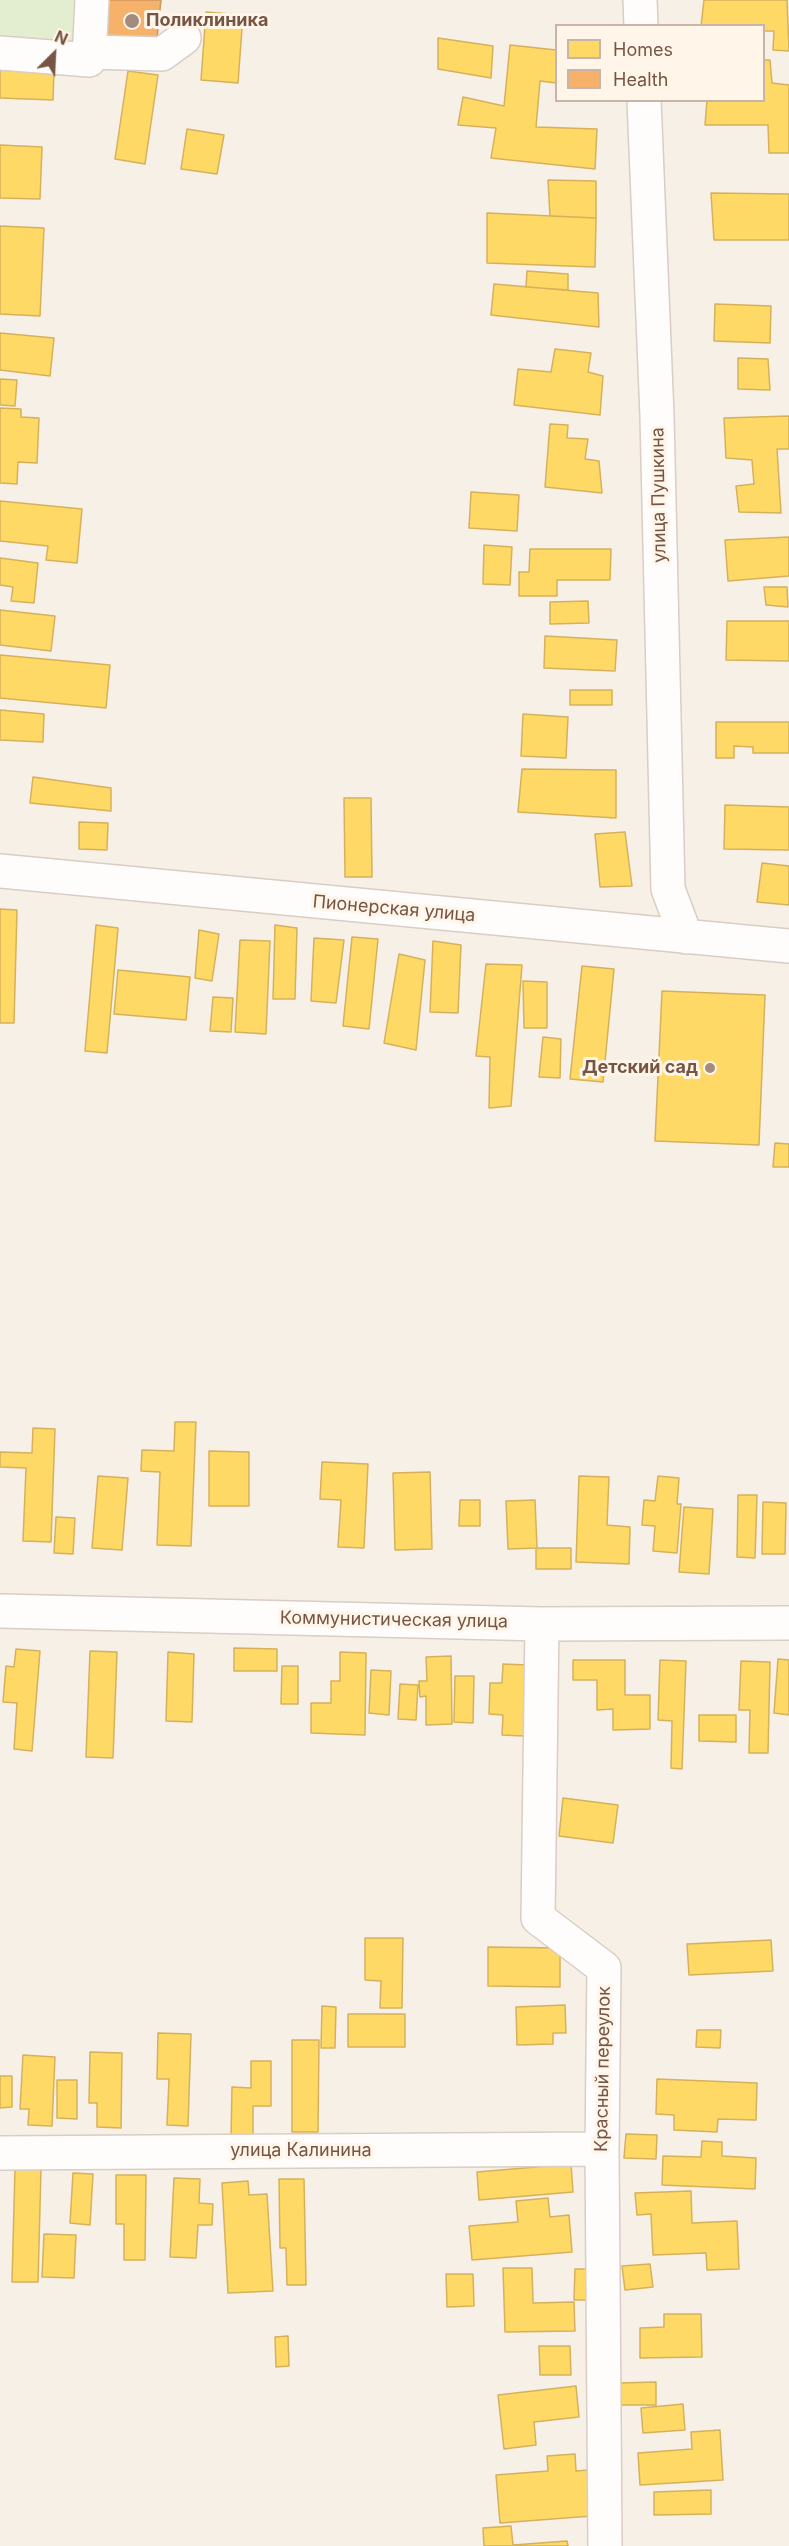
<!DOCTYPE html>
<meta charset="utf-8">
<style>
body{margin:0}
#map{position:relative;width:789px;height:2546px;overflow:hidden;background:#f7f0e7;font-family:Inter,sans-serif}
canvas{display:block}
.legend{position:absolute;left:555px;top:24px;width:210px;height:78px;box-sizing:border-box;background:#fff5e9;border:2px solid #c9b5a7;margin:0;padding:8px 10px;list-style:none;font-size:18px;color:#775545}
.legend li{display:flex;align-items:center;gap:12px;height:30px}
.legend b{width:30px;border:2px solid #c9b5a7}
.north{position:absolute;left:24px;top:24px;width:60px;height:60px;-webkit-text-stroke:4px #fff5e9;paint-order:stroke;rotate:24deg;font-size:16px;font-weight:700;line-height:24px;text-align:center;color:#775545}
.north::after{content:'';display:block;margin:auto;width:21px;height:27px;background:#775545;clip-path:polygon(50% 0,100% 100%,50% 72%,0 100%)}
</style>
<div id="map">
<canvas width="789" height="2546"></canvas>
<ul class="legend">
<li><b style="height:16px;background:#ffd966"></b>Homes</li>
<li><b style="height:16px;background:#f6b26b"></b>Health</li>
</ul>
<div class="north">N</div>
</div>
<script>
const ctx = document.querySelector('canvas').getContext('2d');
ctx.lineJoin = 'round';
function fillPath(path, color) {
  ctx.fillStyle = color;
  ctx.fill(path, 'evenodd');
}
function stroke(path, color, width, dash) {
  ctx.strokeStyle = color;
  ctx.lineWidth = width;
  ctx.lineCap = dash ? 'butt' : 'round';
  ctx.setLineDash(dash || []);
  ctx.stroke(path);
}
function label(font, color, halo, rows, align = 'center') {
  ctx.font = font + ' Inter,sans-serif';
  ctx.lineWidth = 6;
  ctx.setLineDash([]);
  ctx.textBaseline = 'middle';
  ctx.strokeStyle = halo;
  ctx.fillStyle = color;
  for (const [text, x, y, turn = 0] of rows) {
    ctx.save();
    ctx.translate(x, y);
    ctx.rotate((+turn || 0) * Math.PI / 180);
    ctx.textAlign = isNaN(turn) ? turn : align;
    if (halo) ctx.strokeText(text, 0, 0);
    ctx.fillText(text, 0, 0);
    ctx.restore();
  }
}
fillPath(new Path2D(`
 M0 0H79L77 47 0 43Z`), '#e3eed0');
const homes = new Path2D(`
 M704 0H787L789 51 773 50 774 31H764V26H701Z
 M206 12 243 15 238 83 201 80Z
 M438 38 493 46 491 78 438 69Z
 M510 45 556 50V83L540 81 536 127 597 129 595 169 491 158 496 128 458 125 463 97 504 106Z
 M764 60H770L772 83 789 85V153H769L768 125H705L707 100H764Z
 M0 68 54 70 53 100 0 98Z
 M128 71 158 75 145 164 115 159Z
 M187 129 224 135 217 174 181 169Z
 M0 145 42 147 40 199 0 198Z
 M548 180 596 181V218L550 216Z
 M711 193 789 194V240H714Z
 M487 213 596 218 595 267 487 263Z
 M0 226 44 228 40 316 0 314Z
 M527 271 568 274V290L526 287Z
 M494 284 598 293 599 327 491 315Z
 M715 304 771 306 770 343 714 341Z
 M0 333 54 338 50 376 0 370Z
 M555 349 591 353 588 372 603 376 600 415 514 405 518 369 551 372Z
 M738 358 768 359 770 390 738 389Z
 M0 379 17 380 15 406 0 405Z
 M0 408 21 409V417L39 418 37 463 18 462 17 484 0 483Z
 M789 416V449H777L781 513 739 512 736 486 754 484 752 460 726 458 724 418Z
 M550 424 568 425 567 438 588 439 585 459 599 461 602 493 545 487Z
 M471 492 519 495 517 531 469 528Z
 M0 501 82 509 77 563 46 560 48 546 0 541Z
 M789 537V576L728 581 725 540Z
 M484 545 512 547 510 585 483 584Z
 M530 549H611L610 580H557V596H519V572H529Z
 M0 558 38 563 34 603 11 601 13 587 0 585Z
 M764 587H787L788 607 766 605Z
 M588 601 589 623 550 624V602Z
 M0 610 55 616 51 651 0 645Z
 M727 621H789V661L726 660Z
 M545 636 617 640 615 671 544 668Z
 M0 655 110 665 106 708 0 698Z
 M570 690H612V705H570Z
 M0 710 44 714 43 742 0 740Z
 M523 714 568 717 566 758 521 756Z
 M716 722H789V753H753V747L734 746V758H716Z
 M522 769 616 770V818L518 812Z
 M33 777 111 788V811L30 803Z
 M344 798H371L372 877H345Z
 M725 805 789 807V850L724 849Z
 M79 822 108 823 107 850 79 849Z
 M625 832 632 886 600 887 595 834Z
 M762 863 789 866V905L757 902Z
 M0 909 17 910 14 1023H0Z
 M96 925 118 928 107 1053 85 1051Z
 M275 925 297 928 295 999H273Z
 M199 930 219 934 212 981 195 978Z
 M352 937 378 939 369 1029 343 1026Z
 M314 938 344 940 336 1003 311 1001Z
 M240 940 270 941 266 1034 235 1032Z
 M433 941 461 945 458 1013 430 1012Z
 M399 954 425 960 416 1050 384 1043Z
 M486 964 522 965 511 1106 489 1108 490 1057 476 1056Z
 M582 966 614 969 603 1082 570 1079Z
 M118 970 190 977 186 1020 114 1014Z
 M523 981 547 982V1028H524Z
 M662 991 765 995 759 1145 655 1141Z
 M213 997 233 998 231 1032 210 1031Z
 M543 1037 561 1039 560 1078 539 1077Z
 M775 1143 789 1144V1167H773Z
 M175 1422H196L191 1546 157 1545 160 1472 141 1471 142 1450 174 1451Z
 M33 1428 55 1429 51 1542 23 1541 26 1468 0 1467V1452L32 1453Z
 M209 1451 249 1452V1506H209Z
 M322 1462 368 1464 364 1548 338 1547 341 1500 320 1499Z
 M430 1472 432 1549 395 1550 393 1473Z
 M98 1476 128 1478 122 1550 92 1548Z
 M579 1476 609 1477 607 1525 630 1527 629 1564 576 1562Z
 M658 1476 679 1478 677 1504H681L677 1553 653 1551 655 1526 642 1525 644 1500 655 1501Z
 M738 1495H757L755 1558 737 1557Z
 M460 1500H480V1526H459Z
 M535 1500 537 1548 508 1549 506 1501Z
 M763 1502 786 1503 785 1554H762Z
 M684 1507 713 1509 709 1574 679 1572Z
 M56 1517 75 1518 73 1554 54 1553Z
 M536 1548H571V1569H536Z
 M234 1648 277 1649V1671H234Z
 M16 1649 40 1651 32 1751 14 1749 17 1703 3 1702 6 1666 14 1667Z
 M90 1651 117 1652 113 1758 86 1757Z
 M168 1652 194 1654 192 1722 166 1721Z
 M340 1652 366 1653 365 1735 311 1733V1703H331V1681H340Z
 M451 1656 452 1724 426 1725V1696L420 1697 419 1681H427L426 1657Z
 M778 1659 789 1660V1715L774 1713Z
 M573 1660H625V1695H650V1729L613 1730V1709L597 1710V1680H573Z
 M660 1660 686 1661 682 1769 671 1768 672 1721 658 1720Z
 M741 1661 770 1662 768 1753H749L750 1710H739Z
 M503 1664 527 1665 524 1736 502 1735 503 1715 489 1714 490 1683H502Z
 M282 1666H298V1704H281Z
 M371 1670 391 1671 389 1715 369 1713Z
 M455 1676H474L473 1723 454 1722Z
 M400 1684 418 1685 416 1720 398 1719Z
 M699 1715H736V1742L699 1741Z
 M563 1798 618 1805 613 1843 559 1836Z
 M365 1938H403L402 2008H380L381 1981 365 1980Z
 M771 1940 773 1971 689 1975 687 1944Z
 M488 1947 560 1948V1987L488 1986Z
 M565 2005 566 2033H553V2044L517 2045 516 2007Z
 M322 2006 336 2007 335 2048H321Z
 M348 2014H405V2047H348Z
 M697 2030H721L720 2048 696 2047Z
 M158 2033 191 2034 188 2126 167 2125 169 2079H157Z
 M292 2040H319L318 2132H292Z
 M90 2052 122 2053 121 2128 97 2127V2103H89Z
 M23 2055 55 2057 52 2126 28 2125 29 2109H20Z
 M251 2061H271V2106H253V2140L231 2139 232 2087 251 2088Z
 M0 2076H12V2107L0 2108Z
 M657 2079 757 2083 756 2120 718 2119 717 2132 674 2130V2115L656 2114Z
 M57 2080H77V2119L57 2118Z
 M626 2134 657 2135 656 2159 624 2158Z
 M702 2141 722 2142V2156L756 2158 755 2189 662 2185 663 2156 701 2157Z
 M571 2164 573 2192 479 2200 477 2172Z
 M15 2168 41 2169 38 2282H12Z
 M73 2173 93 2174 90 2225 70 2223Z
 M116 2175H146L145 2260H124V2224H116Z
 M174 2178 200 2179 199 2203 213 2204 212 2225H198L196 2258 170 2257Z
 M279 2179H304L306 2285H287L286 2248H280Z
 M248 2181 249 2195 267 2194 273 2291 228 2293 222 2183Z
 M691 2191 692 2223 737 2221 739 2269 707 2270 706 2253 653 2255 651 2214 637 2215 635 2193Z
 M548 2198 550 2217 569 2215 572 2252 472 2260 469 2226 518 2222 516 2201Z
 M44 2234 76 2235 74 2278 42 2277Z
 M650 2264 653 2287 625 2290 622 2266Z
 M503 2268H532L533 2303 574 2302 575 2331 505 2332Z
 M575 2269H592V2300H574Z
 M446 2274H473L474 2306 447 2307Z
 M664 2314H701L702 2357 640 2358V2328L664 2327Z
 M288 2336 289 2366 276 2367 275 2337Z
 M539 2346H570L571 2375H540Z
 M656 2382V2405H619V2383Z
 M576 2386 579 2417 534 2422 536 2445 504 2449 498 2395Z
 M683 2404 685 2430 643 2433 641 2408Z
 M720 2430 723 2480 640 2485 638 2453 692 2449 691 2432Z
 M575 2454 576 2471 588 2470 592 2516 500 2523 496 2475 548 2471 547 2456Z
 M711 2490V2514L654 2515V2492Z
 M511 2526 513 2545 567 2541 568 2546H484L483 2528Z`);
fillPath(homes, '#ffd966');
stroke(homes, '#d6b15c', 1.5);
const health = new Path2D(`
 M107 0H161L156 48 103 43Z`);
fillPath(health, '#f6b26b');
stroke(health, '#d09660', 1.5);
const minor = new Path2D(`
 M640 0 641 26
 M90 52 162 54 184 38
 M0 53 89 60 92 0
 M644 100 657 416 668 889 686 937
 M0 871 789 946
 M0 1611 542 1624 789 1623
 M542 1624 538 1918 604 1968 602 2149 605 2546
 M0 2153 602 2149`);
stroke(minor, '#d9cdc5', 36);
stroke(minor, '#fefdfb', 33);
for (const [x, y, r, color] of [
 [132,21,8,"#a48b7e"],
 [710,1068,6,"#a48b7e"]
]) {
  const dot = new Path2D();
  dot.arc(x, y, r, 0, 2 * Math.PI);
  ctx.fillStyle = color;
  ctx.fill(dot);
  stroke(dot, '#fff5e9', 2);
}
label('bold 18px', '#775545', '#fff5e9', [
 ["Поликлиника",146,21],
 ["Детский сад",698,1068,"right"]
], 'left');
label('18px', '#775545', '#fff5e9', [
 ["улица Пушкина",659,495,-91],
 ["Пионерская улица",394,909,5],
 ["Коммунистическая улица",394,1620,1],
 ["Красный переулок",603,2069,-89],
 ["улица Калинина",301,2151]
]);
</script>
